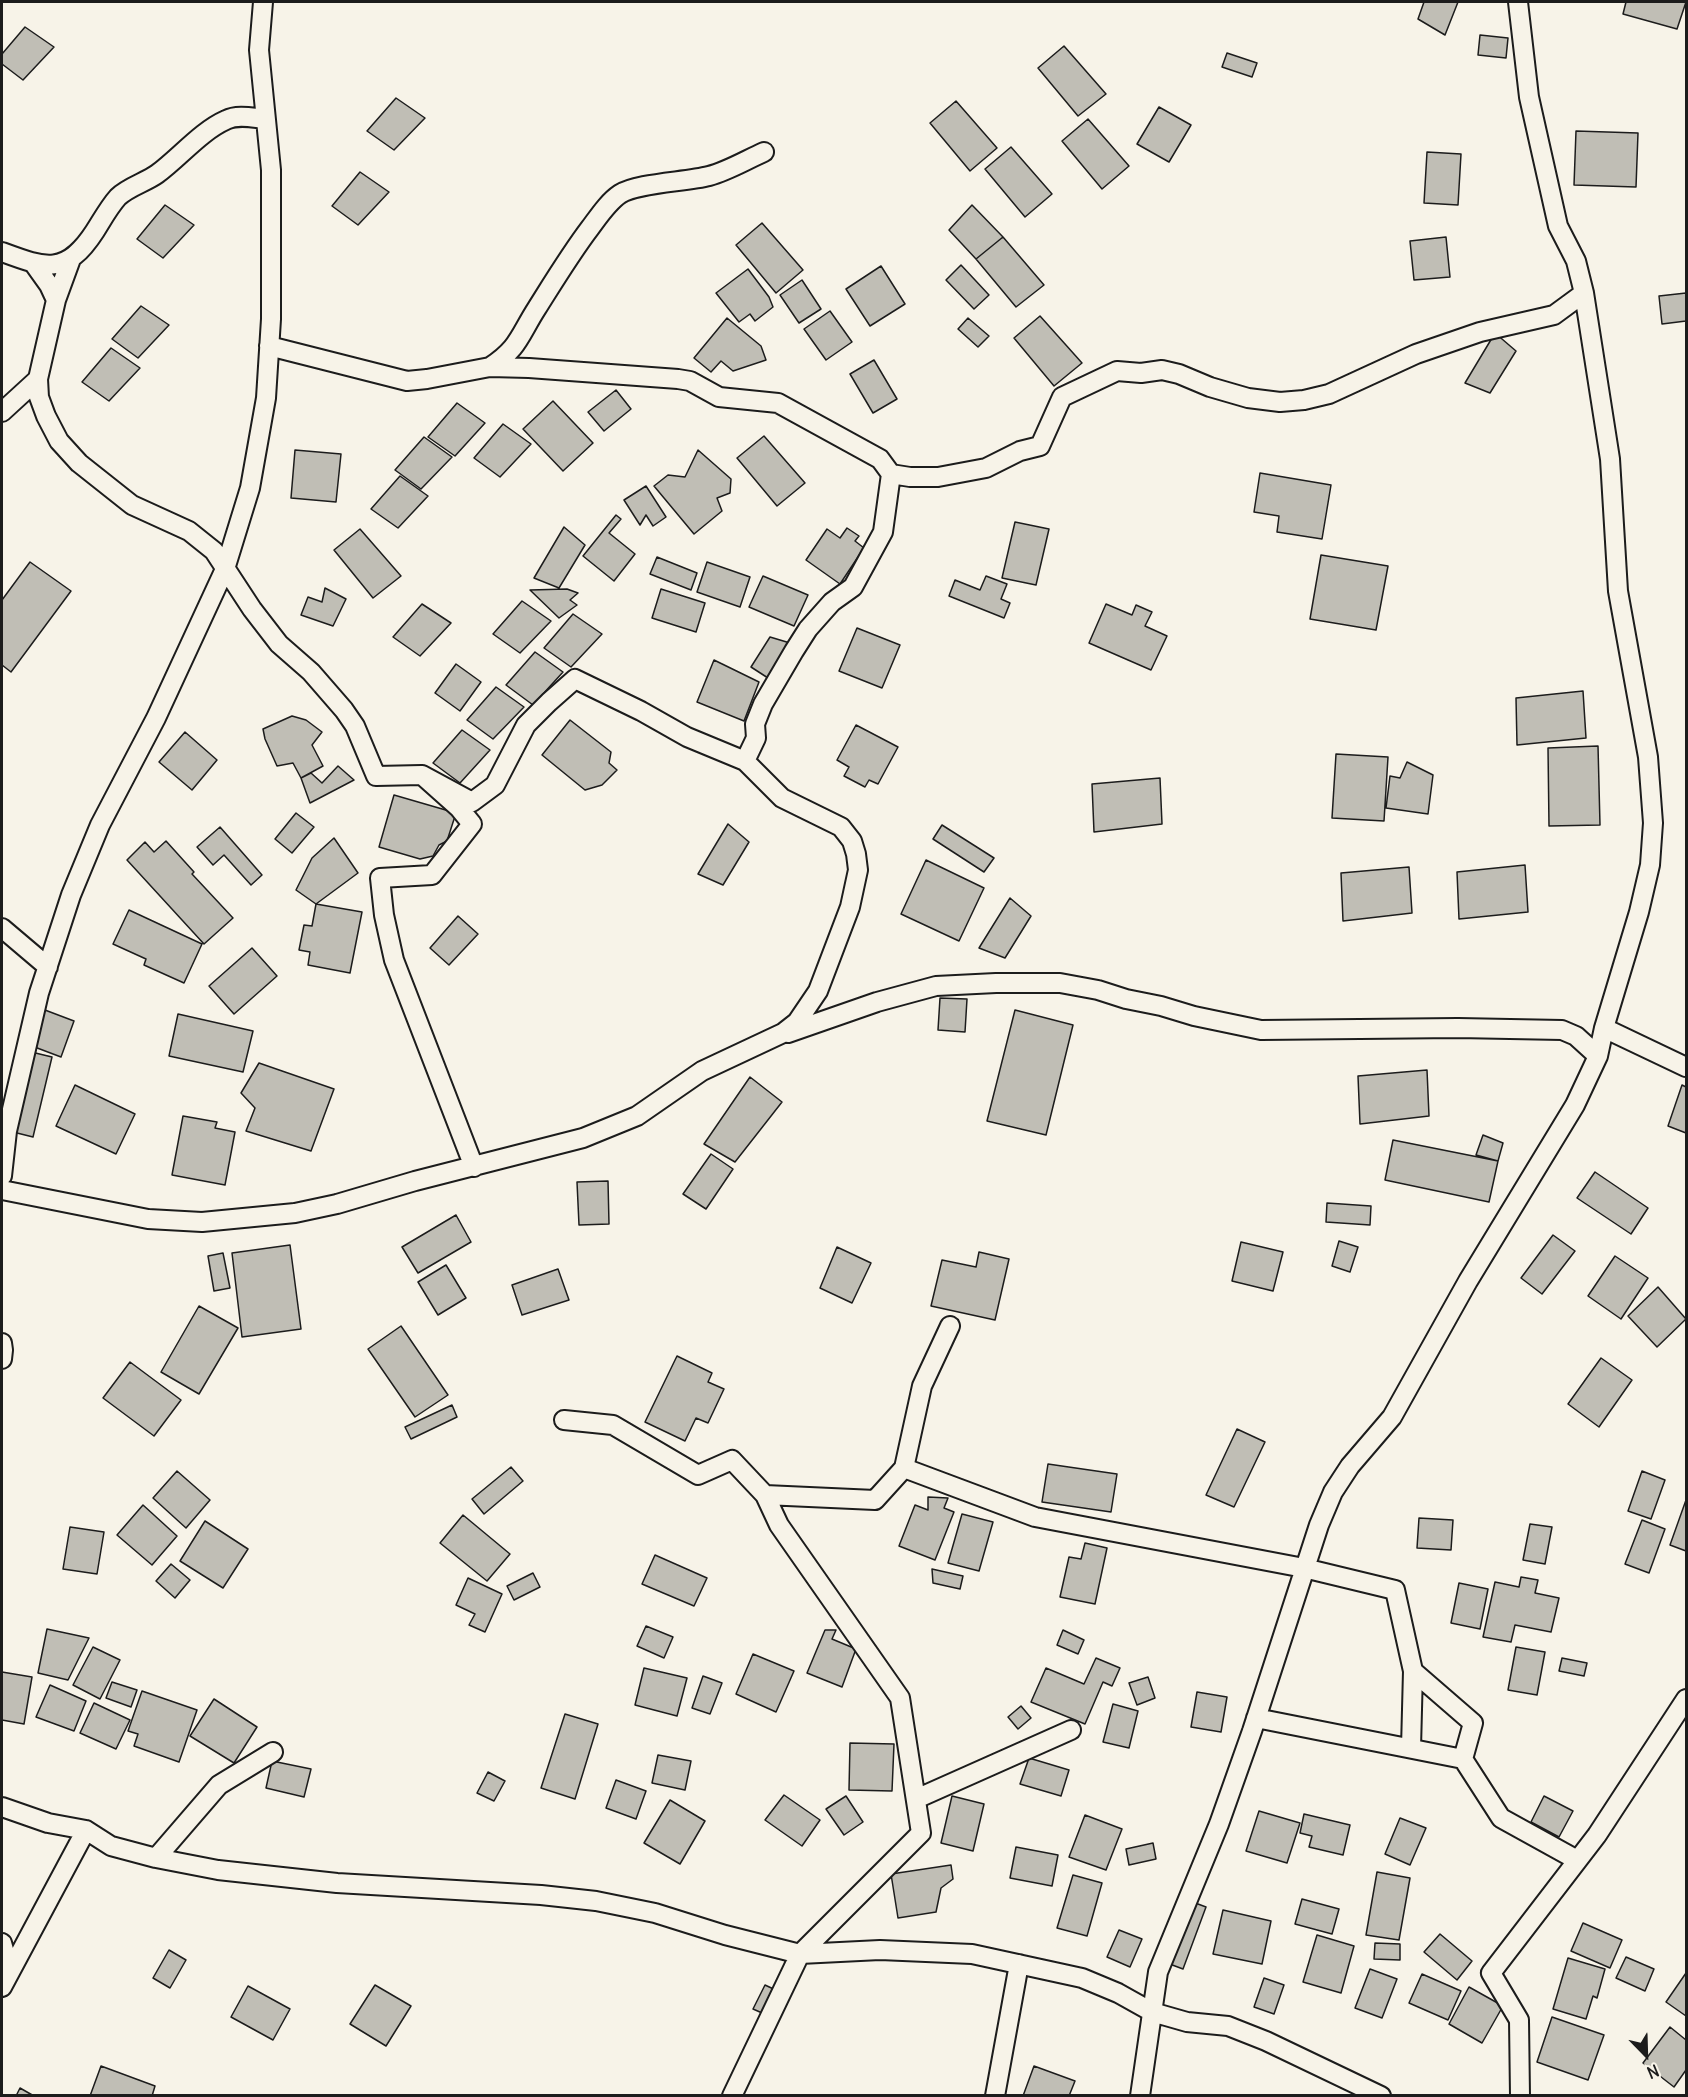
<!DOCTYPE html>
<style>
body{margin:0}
#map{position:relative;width:1688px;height:2097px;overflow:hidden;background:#f7f3e8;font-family:Delius,sans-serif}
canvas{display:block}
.frame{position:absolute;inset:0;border:3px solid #1c1c1c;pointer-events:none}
.north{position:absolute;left:1616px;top:2025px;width:60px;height:60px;-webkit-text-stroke:4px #f7f3e8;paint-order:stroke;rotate:157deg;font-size:16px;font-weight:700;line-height:24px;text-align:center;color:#1c1c1c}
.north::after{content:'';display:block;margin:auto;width:21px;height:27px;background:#1c1c1c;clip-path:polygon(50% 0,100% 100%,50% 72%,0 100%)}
</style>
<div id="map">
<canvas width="1688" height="2097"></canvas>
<div class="frame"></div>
<div class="north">N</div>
</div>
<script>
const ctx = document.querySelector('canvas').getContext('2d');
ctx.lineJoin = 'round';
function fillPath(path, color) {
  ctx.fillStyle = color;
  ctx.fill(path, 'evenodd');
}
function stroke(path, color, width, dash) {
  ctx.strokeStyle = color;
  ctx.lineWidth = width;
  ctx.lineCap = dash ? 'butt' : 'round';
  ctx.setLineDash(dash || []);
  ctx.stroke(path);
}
const building = new Path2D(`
 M1424 2H1458L1445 35 1418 19Z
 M1626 2H1686L1677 29 1623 14Z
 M25 27 54 47 23 80 2 64V54Z
 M1480 35 1508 38 1506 58 1478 55Z
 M1064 46 1106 94 1078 116 1038 68Z
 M1227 53 1257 63 1252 77 1222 67Z
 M396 98 425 118 394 150 367 131Z
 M956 101 997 148 970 171 930 123Z
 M1159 107 1191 125 1169 162 1137 144Z
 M1088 119 1129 166 1102 189 1062 141Z
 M1576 131 1638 133 1636 187 1574 185Z
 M1011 147 1052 194 1025 217 985 169Z
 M1427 152 1461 154 1458 205 1424 203Z
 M360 172 389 192 358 225 332 206Z
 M165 205 194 225 163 258 137 239Z
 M972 205 1003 237 976 259 949 230Z
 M762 223 803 270 776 293 736 245Z
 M1003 237 1044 285 1016 307 976 259Z
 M1446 237 1450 277 1414 280 1410 241Z
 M961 265 989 295 974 309 946 280Z
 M881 266 905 304 870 326 846 289Z
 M748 269 769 297 773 307 755 321 750 314 739 322 716 293Z
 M802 280 821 309 799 323 780 295Z
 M1686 293V321L1662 324 1659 296Z
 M141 306 169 325 138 358 112 339Z
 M830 311 852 342 826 360 804 329Z
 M1040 316 1082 363 1054 386 1014 338Z
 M727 318 761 346 766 360 733 371 721 361 711 372 694 358Z
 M968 318 989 336 978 347 958 329Z
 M1495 333 1516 351 1490 393 1465 383Z
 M111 348 140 368 109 401 82 382Z
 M874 360 897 399 873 413 850 374Z
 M616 390 631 409 604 431 588 412Z
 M553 401 593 443 563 471 523 429Z
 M457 403 485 423 455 456 428 437Z
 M503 424 531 444 500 477 474 458Z
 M764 436 805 483 777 506 737 458Z
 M424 437 452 457 421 489 395 470Z
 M295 450 341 454 336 502 291 498Z
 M698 450 731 479 730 493 717 498 722 511 694 534 654 486 668 475 685 477Z
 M1260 473 1331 485 1322 539 1277 532 1279 516 1254 512Z
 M400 476 428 496 398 528 371 509Z
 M646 486 666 517 653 526 646 515 640 525 624 500Z
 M616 515 621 519 609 533 635 554 614 581 583 556Z
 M1015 522 1049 529 1036 585 1002 578Z
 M564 527 585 545 559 588 534 578Z
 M847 528 859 536 855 541 864 548 840 584 806 560 827 529 840 538Z
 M360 529 401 576 373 598 334 550Z
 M1321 555 1388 566 1376 630 1310 619Z
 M657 557 697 573 691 590 650 574Z
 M30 562 71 591 11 672 2 665V600Z
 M707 562 750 577 740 607 697 592Z
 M763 576 808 595 794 626 749 607Z
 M986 576 1007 584 1001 599 1010 603 1004 618 949 596 955 580 980 590Z
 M325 588 346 599 333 626 301 615 308 597 322 602Z
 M567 589 578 593 570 600 577 605 559 618 530 590Z
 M661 589 705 603 696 632 652 618Z
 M522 601 551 621 520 653 493 634Z
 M422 604 451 623 420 656 393 637Z
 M1106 604 1132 615 1136 605 1152 612 1145 626 1167 636 1151 670 1089 643Z
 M573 614 602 634 571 667 544 648Z
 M857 628 900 645 882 688 839 671Z
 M770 637 790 643 768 678 751 667Z
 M535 652 563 672 533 705 506 685Z
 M714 660 759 682 744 721 697 702Z
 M456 664 481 682 460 711 435 693Z
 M496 687 524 707 493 739 467 720Z
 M1583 691 1586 738 1517 745 1516 698Z
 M292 716 306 720 322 732 312 745 323 766 301 778 293 763 277 766 265 739 263 729Z
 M570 720 611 752 609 763 617 770 602 785 585 790 542 755Z
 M856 725 898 747 878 784 869 780 865 787 844 776 849 767 837 760Z
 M462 730 490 750 460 783 433 763Z
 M185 732 217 760 192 790 159 762Z
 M1598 746 1600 825 1549 826 1548 748Z
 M1336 754 1388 757 1384 821 1332 818Z
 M1407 762 1433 775 1428 814 1386 808 1390 776 1400 778Z
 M338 766 354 780 310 803 301 778 311 773 322 783Z
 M1160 778 1162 824 1094 832 1092 784Z
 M394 795 456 813 447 841 439 845 433 856 420 859 379 847Z
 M296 813 314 827 292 853 275 839Z
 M728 824 749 842 723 885 698 874Z
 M942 825 994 858 984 872 933 839Z
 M220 827 262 875 251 885 224 855 213 865 197 847Z
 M334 838 358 873 316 904 296 890 312 858Z
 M166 841 194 872 192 874 233 918 204 944 127 860 145 842 154 852Z
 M926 860 984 888 959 941 901 914Z
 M1525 865 1528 912 1459 919 1457 872Z
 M1409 867 1412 913 1343 921 1341 873Z
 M1010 898 1031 916 1005 958 979 948Z
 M316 904 362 912 350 973 308 965 310 952 299 950 304 925 312 926Z
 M129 910 202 944 184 983 144 965 146 959 113 944Z
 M458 916 478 934 449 965 430 948Z
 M252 948 277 976 234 1014 209 986Z
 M940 998 967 999 965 1032 938 1030Z
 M37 1007 74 1021 61 1057 24 1043Z
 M1015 1010 1073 1025 1046 1135 987 1121Z
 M178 1014 253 1031 243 1072 169 1056Z
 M23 1050 52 1057 33 1137 5 1130Z
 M259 1063 334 1089 311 1151 246 1131 255 1108 241 1093Z
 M1427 1070 1429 1116 1360 1124 1358 1076Z
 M750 1077 782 1102 735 1162 704 1144Z
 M75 1085 135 1114 116 1154 56 1126Z
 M1682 1085 1686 1087V1133L1668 1126Z
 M183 1116 217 1122 215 1128 235 1132 225 1185 172 1175Z
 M1483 1135 1503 1143 1498 1161 1476 1155Z
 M1393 1140 1498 1161 1489 1202 1385 1180Z
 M711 1154 733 1169 706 1209 683 1194Z
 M1595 1172 1648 1208 1631 1234 1577 1198Z
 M608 1181 609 1224 579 1225 577 1182Z
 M1327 1203 1371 1206 1370 1225 1326 1222Z
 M456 1215 471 1242 418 1273 402 1247Z
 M1553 1235 1575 1251 1542 1294 1521 1278Z
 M1339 1241 1358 1247 1350 1272 1332 1266Z
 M1241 1242 1283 1252 1273 1291 1232 1281Z
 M290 1245 301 1329 242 1337 232 1253Z
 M837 1247 871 1263 852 1303 820 1288Z
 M979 1252 1009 1259 995 1320 931 1306 942 1260 976 1267Z
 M223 1253 230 1288 214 1291 208 1256Z
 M1615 1256 1648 1278 1621 1319 1588 1296Z
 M446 1265 466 1298 438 1315 418 1282Z
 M558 1269 569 1300 522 1315 512 1285Z
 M1658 1287 1686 1319 1657 1347 1628 1316Z
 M199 1306 238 1328 199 1394 161 1372Z
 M401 1326 448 1395 415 1417 368 1349Z
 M677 1356 712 1373 708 1382 724 1389 708 1423 696 1418 685 1441 645 1422Z
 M1601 1358 1632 1380 1599 1427 1568 1404Z
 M130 1362 181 1400 154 1436 103 1398Z
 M452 1405 457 1417 411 1439 405 1427Z
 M1237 1429 1265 1442 1234 1507 1206 1495Z
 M1048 1464 1117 1474 1111 1512 1042 1502Z
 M511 1467 523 1481 484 1514 472 1499Z
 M177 1471 210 1500 186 1528 153 1498Z
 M1642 1471 1665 1480 1651 1519 1628 1511Z
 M928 1497 948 1498 944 1508 954 1512 935 1560 899 1546 915 1505 928 1510Z
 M1686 1500V1551L1670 1545Z
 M143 1505 177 1536 152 1565 117 1535Z
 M962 1514 993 1522 979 1571 948 1563Z
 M463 1515 510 1554 487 1581 440 1543Z
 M1419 1518 1453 1520 1451 1550 1417 1548Z
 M1642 1520 1665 1529 1649 1573 1625 1564Z
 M205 1521 248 1549 223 1588 180 1561Z
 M1530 1524 1552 1527 1545 1564 1523 1560Z
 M70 1527 104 1532 97 1574 63 1569Z
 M1085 1543 1107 1548 1095 1604 1060 1597 1069 1557 1081 1559Z
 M655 1555 707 1578 694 1606 642 1584Z
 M171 1564 190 1580 175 1598 156 1581Z
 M932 1569 963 1576 960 1589 933 1583Z
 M533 1573 540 1587 514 1600 507 1586Z
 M1521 1577 1538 1580 1535 1593 1559 1598 1551 1632 1515 1625 1511 1642 1483 1637 1495 1582 1519 1587Z
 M468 1578 502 1594 485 1632 469 1625 475 1614 456 1605Z
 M1459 1583 1488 1589 1480 1629 1451 1623Z
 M646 1626 673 1637 664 1658 637 1646Z
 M47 1629 89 1638 68 1680 38 1673Z
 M825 1630H836L832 1639 856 1649 842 1687 807 1673Z
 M1063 1630 1084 1640 1078 1654 1057 1645Z
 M93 1647 120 1660 100 1699 73 1685Z
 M1516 1647 1545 1652 1537 1695 1508 1690Z
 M753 1654 794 1671 776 1712 736 1694Z
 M1096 1658 1120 1668 1112 1686 1103 1682 1085 1724 1031 1702 1046 1668 1084 1684Z
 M1562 1658 1587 1663 1584 1676 1559 1671Z
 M644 1668 687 1678 677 1716 635 1705Z
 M2 1672 32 1677 24 1724 2 1720Z
 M703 1676 722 1683 710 1714 692 1708Z
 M1148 1677 1155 1698 1137 1705 1129 1683Z
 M112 1682 137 1690 131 1707 106 1698Z
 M50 1685 86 1701 74 1731 36 1717Z
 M142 1691 197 1710 179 1762 134 1746 138 1734 128 1731Z
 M1197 1692 1227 1697 1221 1732 1191 1727Z
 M214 1699 257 1727 234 1763 190 1736Z
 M94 1703 130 1720 116 1749 80 1733Z
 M1113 1704 1138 1711 1129 1748 1103 1742Z
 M1021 1706 1031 1718 1018 1729 1008 1717Z
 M565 1714 598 1724 575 1799 541 1788Z
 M850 1743 894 1744 892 1791 849 1790Z
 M658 1755 691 1761 685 1790 652 1783Z
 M1029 1758 1069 1770 1061 1796 1020 1784Z
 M272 1761 311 1769 304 1797 266 1788Z
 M488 1772 505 1781 494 1801 477 1793Z
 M616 1780 646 1791 636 1819 606 1808Z
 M784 1795 820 1820 802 1846 765 1820Z
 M846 1796 863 1822 844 1835 826 1809Z
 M952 1796 984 1804 973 1851 941 1843Z
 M1544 1796 1573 1811 1559 1837 1531 1822Z
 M670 1800 705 1821 680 1864 644 1843Z
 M1259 1811 1300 1823 1287 1863 1246 1851Z
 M1304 1814 1350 1825 1343 1855 1309 1847 1312 1836 1300 1833Z
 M1085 1815 1122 1829 1106 1870 1069 1857Z
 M1400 1818 1426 1828 1410 1865 1385 1854Z
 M1153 1843 1156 1859 1129 1865 1126 1849Z
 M1016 1847 1058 1855 1052 1886 1010 1878Z
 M951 1865 953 1879 941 1888 936 1912 898 1918 891 1874Z
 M1377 1872 1410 1878 1399 1940 1366 1935Z
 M1073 1875 1102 1883 1087 1936 1057 1928Z
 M1302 1899 1339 1909 1332 1934 1295 1924Z
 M1190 1901 1206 1907 1183 1969 1167 1963Z
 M1223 1910 1271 1921 1262 1964 1213 1954Z
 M1583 1923 1622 1940 1610 1968 1571 1951Z
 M1119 1930 1142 1939 1130 1967 1107 1957Z
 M1440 1934 1472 1961 1457 1980 1424 1952Z
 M1317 1935 1354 1946 1341 1993 1303 1982Z
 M1375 1943 1400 1944V1960L1374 1959Z
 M169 1950 186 1960 170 1988 153 1978Z
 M1626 1957 1654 1969 1645 1991 1616 1978Z
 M1568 1958 1605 1969 1597 1998 1593 1996 1586 2019 1553 2009Z
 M1370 1969 1397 1979 1382 2018 1355 2008Z
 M1686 1973V2016L1666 2002Z
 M1422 1974 1461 1991 1448 2020 1409 2003Z
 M1264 1978 1284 1985 1274 2014 1254 2007Z
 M375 1985 411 2006 386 2046 350 2024Z
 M765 1985 780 1992 769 2016 753 2009Z
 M248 1986 290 2009 273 2040 231 2017Z
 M1469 1987 1503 2006 1482 2043 1449 2024Z
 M1552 2017 1604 2035 1588 2080 1537 2062Z
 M1670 2027 1686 2040V2070L1674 2087 1643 2063Z
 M101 2066 155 2086 152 2096H90Z
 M1034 2066 1075 2081 1069 2096H1023Z
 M20 2088 34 2096H16Z`);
fillPath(building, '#c0beb5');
stroke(building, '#1c1c1c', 1.5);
const minor = new Path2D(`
 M2 252C45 268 66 276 95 231 102 220 109 207 118 197 128 187 146 182 157 174 179 158 201 131 226 120 238 114 253 118 266 119
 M71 259 56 300 38 379 39 397 46 416 59 441 79 463 132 505 189 531 214 551 252 609 279 644 311 672 344 710 355 726 376 776 422 775
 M34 264 49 285 56 300
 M269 346 407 381 427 379 490 367 529 368 678 379 690 381 719 397 778 403 880 459 891 474
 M490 367C519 348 519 336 537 308 554 281 571 253 590 228 599 216 608 202 620 194 637 183 686 182 709 176 728 171 746 160 764 152
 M2 412 38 379
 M2 928 48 967
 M1604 1028 1686 1067
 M788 1033 877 1002 936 986 996 983H1060L1098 990 1126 999 1161 1006 1194 1016 1261 1030 1458 1028 1562 1030 1576 1036 1598 1056
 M474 1167 394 960 384 915 380 878 432 875 472 824 459 808 422 775 472 802 495 785 526 725 549 702 575 679 641 711 687 737 745 761
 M2 1176 7 1131 39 993 71 895 100 825 156 718 225 569 250 488 266 398 271 319V170L259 50 263 2
 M2 1190 148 1219 202 1222 295 1213 337 1204 415 1181 583 1138 637 1116 702 1071 783 1033 797 1022 818 991 850 907 858 870 856 854 852 841 841 827 782 798 745 761 756 738 755 724 763 704 794 651 808 629 832 602 853 587 883 532 891 474 910 477H938L986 468 1020 451 1040 446 1062 397 1117 371 1141 373 1162 370 1179 374 1210 387 1248 398 1280 402 1304 400 1329 394 1416 354 1480 332 1554 315 1584 293
 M950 1326 922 1386 904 1468 1035 1517 1304 1568 1395 1590 1413 1671 1473 1723 1463 1759 1501 1818 1577 1860
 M2 1343 3 1350 2 1359
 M564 1420 613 1425 698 1475 732 1460 765 1495 875 1500 904 1468
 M1256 1718 1463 1759
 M1411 1748 1413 1671
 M916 1799 1071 1730
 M2 1807 48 1823 86 1830 111 1846 156 1858 218 1870 337 1883 541 1895 596 1901 655 1913 725 1935 800 1954 880 1950 972 1954 1082 1978 1118 1993 1152 2012 1187 2022 1228 2026 1266 2041 1381 2096
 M156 1858 219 1785 273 1752
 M2 1943 10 1971
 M2 1987 86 1830
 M732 2096 800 1954 921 1833 900 1698 779 1525 765 1495
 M995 2096 1019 1964
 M1140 2096 1158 1972 1219 1824 1252 1731 1319 1525 1333 1492 1350 1466 1392 1417 1468 1281 1575 1105 1598 1056 1604 1028 1639 912 1650 865 1653 823 1648 757 1618 591 1610 459 1584 293 1576 261 1558 226 1529 97 1518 2
 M1520 2096 1519 2020 1491 1973 1597 1835 1686 1699`);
stroke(minor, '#1c1c1c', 22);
stroke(minor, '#f7f3e8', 18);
</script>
